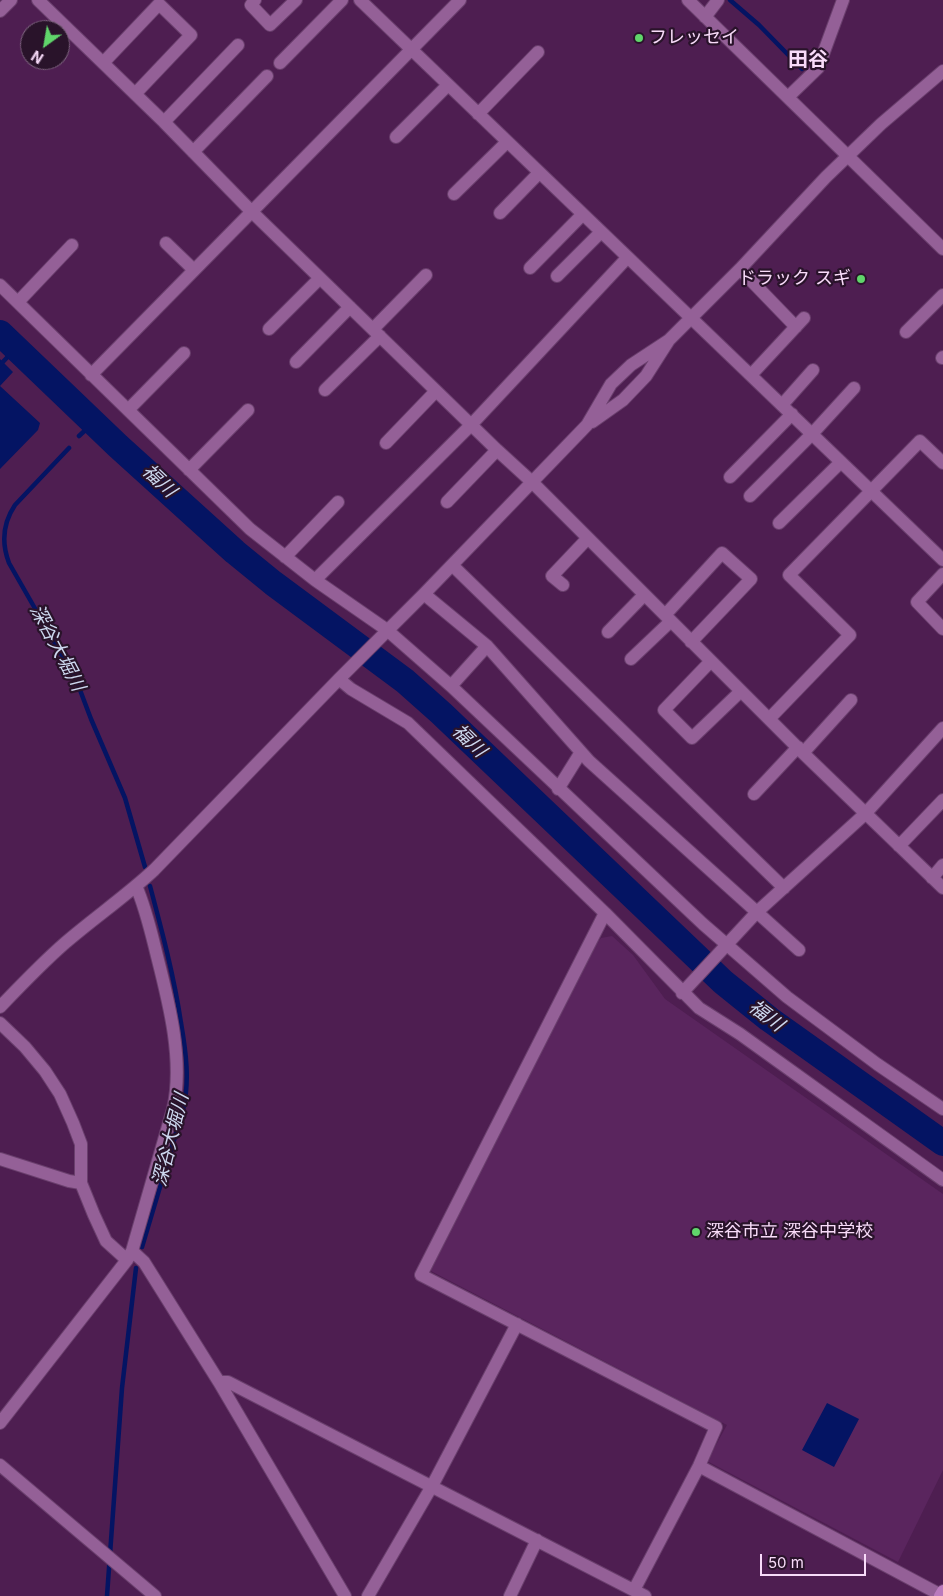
<!DOCTYPE html>
<meta charset="utf-8">
<style>
body{margin:0}
#map{position:relative;width:943px;height:1596px;overflow:hidden;background:#4e1e51;font-family:Inter,sans-serif}
canvas{display:block}
.north{position:absolute;left:20px;top:20px;width:50px;height:50px;box-sizing:border-box;background:#29132a;border:1px solid #7c637d;border-radius:50%;rotate:212deg;font-size:14px;font-weight:700;line-height:20px;text-align:center;color:#f8dbf9}
.north::after{content:'';display:block;margin:auto;width:18px;height:22px;background:#60d56b;clip-path:polygon(50% 0,100% 100%,50% 72%,0 100%)}
.scale{position:absolute;left:760px;top:1554px;width:106px;height:22px;box-sizing:border-box;border:2px solid #f8dbf9;border-top:0;padding-left:6px;font-size:15px;line-height:18px;white-space:nowrap;color:#f8dbf9;-webkit-text-stroke:4px #29132a;paint-order:stroke}
</style>
<div id="map">
<canvas width="943" height="1596"></canvas>
<div class="north">N</div>
<div class="scale">50 m</div>
</div>
<script>
const ctx = document.querySelector('canvas').getContext('2d');
ctx.lineJoin = 'round';
function fillPath(path, color) {
  ctx.fillStyle = color;
  ctx.fill(path, 'evenodd');
}
function stroke(path, color, width, dash) {
  ctx.strokeStyle = color;
  ctx.lineWidth = width;
  ctx.lineCap = dash ? 'butt' : 'round';
  ctx.setLineDash(dash || []);
  ctx.stroke(path);
}
function label(font, color, halo, rows, align = 'center') {
  ctx.font = font + ' Inter,"Noto Sans JP",sans-serif';
  ctx.lineWidth = 4.5;
  ctx.setLineDash([]);
  ctx.textBaseline = 'middle';
  ctx.strokeStyle = halo;
  ctx.fillStyle = color;
  for (const [text, x, y, turn = 0] of rows) {
    ctx.save();
    ctx.translate(x, y);
    ctx.rotate((+turn || 0) * Math.PI / 180);
    ctx.textAlign = isNaN(turn) ? turn : align;
    if (halo) ctx.strokeText(text, 0, 0);
    ctx.fillText(text, 0, 0);
    ctx.restore();
  }
}
fillPath(new Path2D(`
 M612 936 633 955 665 999 943 1194V1470L898 1562 707 1461 727 1425 429 1270 592 948 601 938Z`), '#5a255e');
fillPath(new Path2D(`
 M0 359 13 372 0 386 40 423 38 430 0 469Z
 M827 1403 859 1419 834 1467 802 1450Z`), '#041463');
stroke(new Path2D(`
 M730 0 759 25 802 69
 M0 365 16 348
 M79 436 93 423
 M69 448 15 505C3 523 1 542 9 563L77 682 91 719 125 798 145 867
 M142 1247 183 1110C190 1081 186 1052 181 1023 174 976 162 931 150 886
 M107 1596 122 1388 136 1268`), '#041463', 4.5);
stroke(new Path2D(`
 M0 333 118 446 235 552 273 583 405 681 441 713 723 982 769 1019 943 1143`), '#041463', 26);
const minor = new Path2D(`
 M38 0 164 122 251 211 497 450 532 482 803 753 943 888
 M255 0 251 5 270 25 296 0
 M360 0 943 560
 M688 0 943 249
 M0 11 11 0
 M705 17 718 0
 M103 63 159 4 191 35 135 94
 M280 63 342 0
 M788 97 818 68 843 0
 M478 114 538 52
 M164 122 238 45
 M396 137 448 85
 M193 152 267 76
 M454 194 507 142
 M500 213 539 173
 M166 243 194 270
 M530 268 582 215
 M740 269 796 327
 M557 276 601 232
 M0 285 250 529 315 580 387 630 451 686 703 924 787 997 877 1064 943 1109
 M18 302 72 245
 M269 329 320 278
 M373 329 426 275
 M906 332 943 295
 M942 358 943 357
 M296 362 350 307
 M91 375 460 0
 M751 375 804 318
 M325 390 380 336
 M782 405 813 370
 M128 410 184 353
 M592 422 623 400 646 376 669 340 740 269 826 177 881 124 943 71
 M386 443 436 391
 M189 470 248 410
 M730 477 792 414
 M750 496 812 434 854 388
 M447 502 497 450
 M779 523 841 462
 M285 557 338 502
 M452 565 784 888
 M943 574 917 602 943 629
 M315 580 471 425 627 258
 M563 585 552 576 588 538
 M424 594 487 646 589 761 799 950
 M665 615 722 553 751 579 691 642
 M608 632 644 595
 M631 659 671 621
 M711 661 664 710 692 738 741 691
 M339 679 351 689 408 723 605 913 699 1008 740 1034 943 1180
 M451 686 487 646
 M769 719 850 635 789 575 920 441 943 463
 M803 753 851 700
 M558 789 581 752
 M754 794 798 747
 M899 846 943 800
 M932 878 943 865
 M605 913 421 1275 716 1427 699 1466 634 1590
 M682 993 757 912 865 814 943 728
 M0 1007C21 985 42 963 65 943 94 918 126 896 154 870L339 679 424 594 587 425 611 384 631 365 669 340
 M0 1023 25 1047 45 1071 60 1094 73 1123 81 1144V1183L94 1215 106 1241 127 1260
 M0 1159 69 1181 81 1183
 M132 1251 173 1109C184 1061 169 1003 157 956 151 932 146 909 136 886
 M219 1382H228L645 1596
 M0 1423 127 1260 132 1251 144 1262 219 1382 345 1596
 M0 1465 155 1596
 M699 1466 941 1595
 M368 1596 432 1486 517 1324
 M510 1596 537 1540`);
const major = new Path2D(`
 M940 1596 943 1591`);
stroke(minor, '#6a3f6d', 14);
stroke(major, '#6a3f6d', 14);
stroke(minor, '#946097', 12);
stroke(major, '#ba7abd', 12);
for (const [x, y, r, color] of [
 [639,38,5,"#60d56b"],
 [861,279,5,"#60d56b"],
 [696,1232,5,"#60d56b"]
]) {
  const dot = new Path2D();
  dot.arc(x, y, r, 0, 2 * Math.PI);
  ctx.fillStyle = color;
  ctx.fill(dot);
  stroke(dot, '#29132a', 2);
}
label('18px', '#f8dbf9', '#29132a', [
 ["フレッセイ",649,38],
 ["ドラック スギ",851,279,"right"],
 ["深谷市立 深谷中学校",706,1232]
], 'left');
label('italic 19px', '#cdd8ef', '#29132a', [
 ["福川",159,481,43],
 ["深谷大堀川",57,648,62],
 ["福川",469,741,44],
 ["福川",766,1016,37],
 ["深谷大堀川",171,1140,-76]
]);
label('bold 20px', '#f8dbf9', '#29132a', [
 ["田谷",808,60]
]);
</script>
